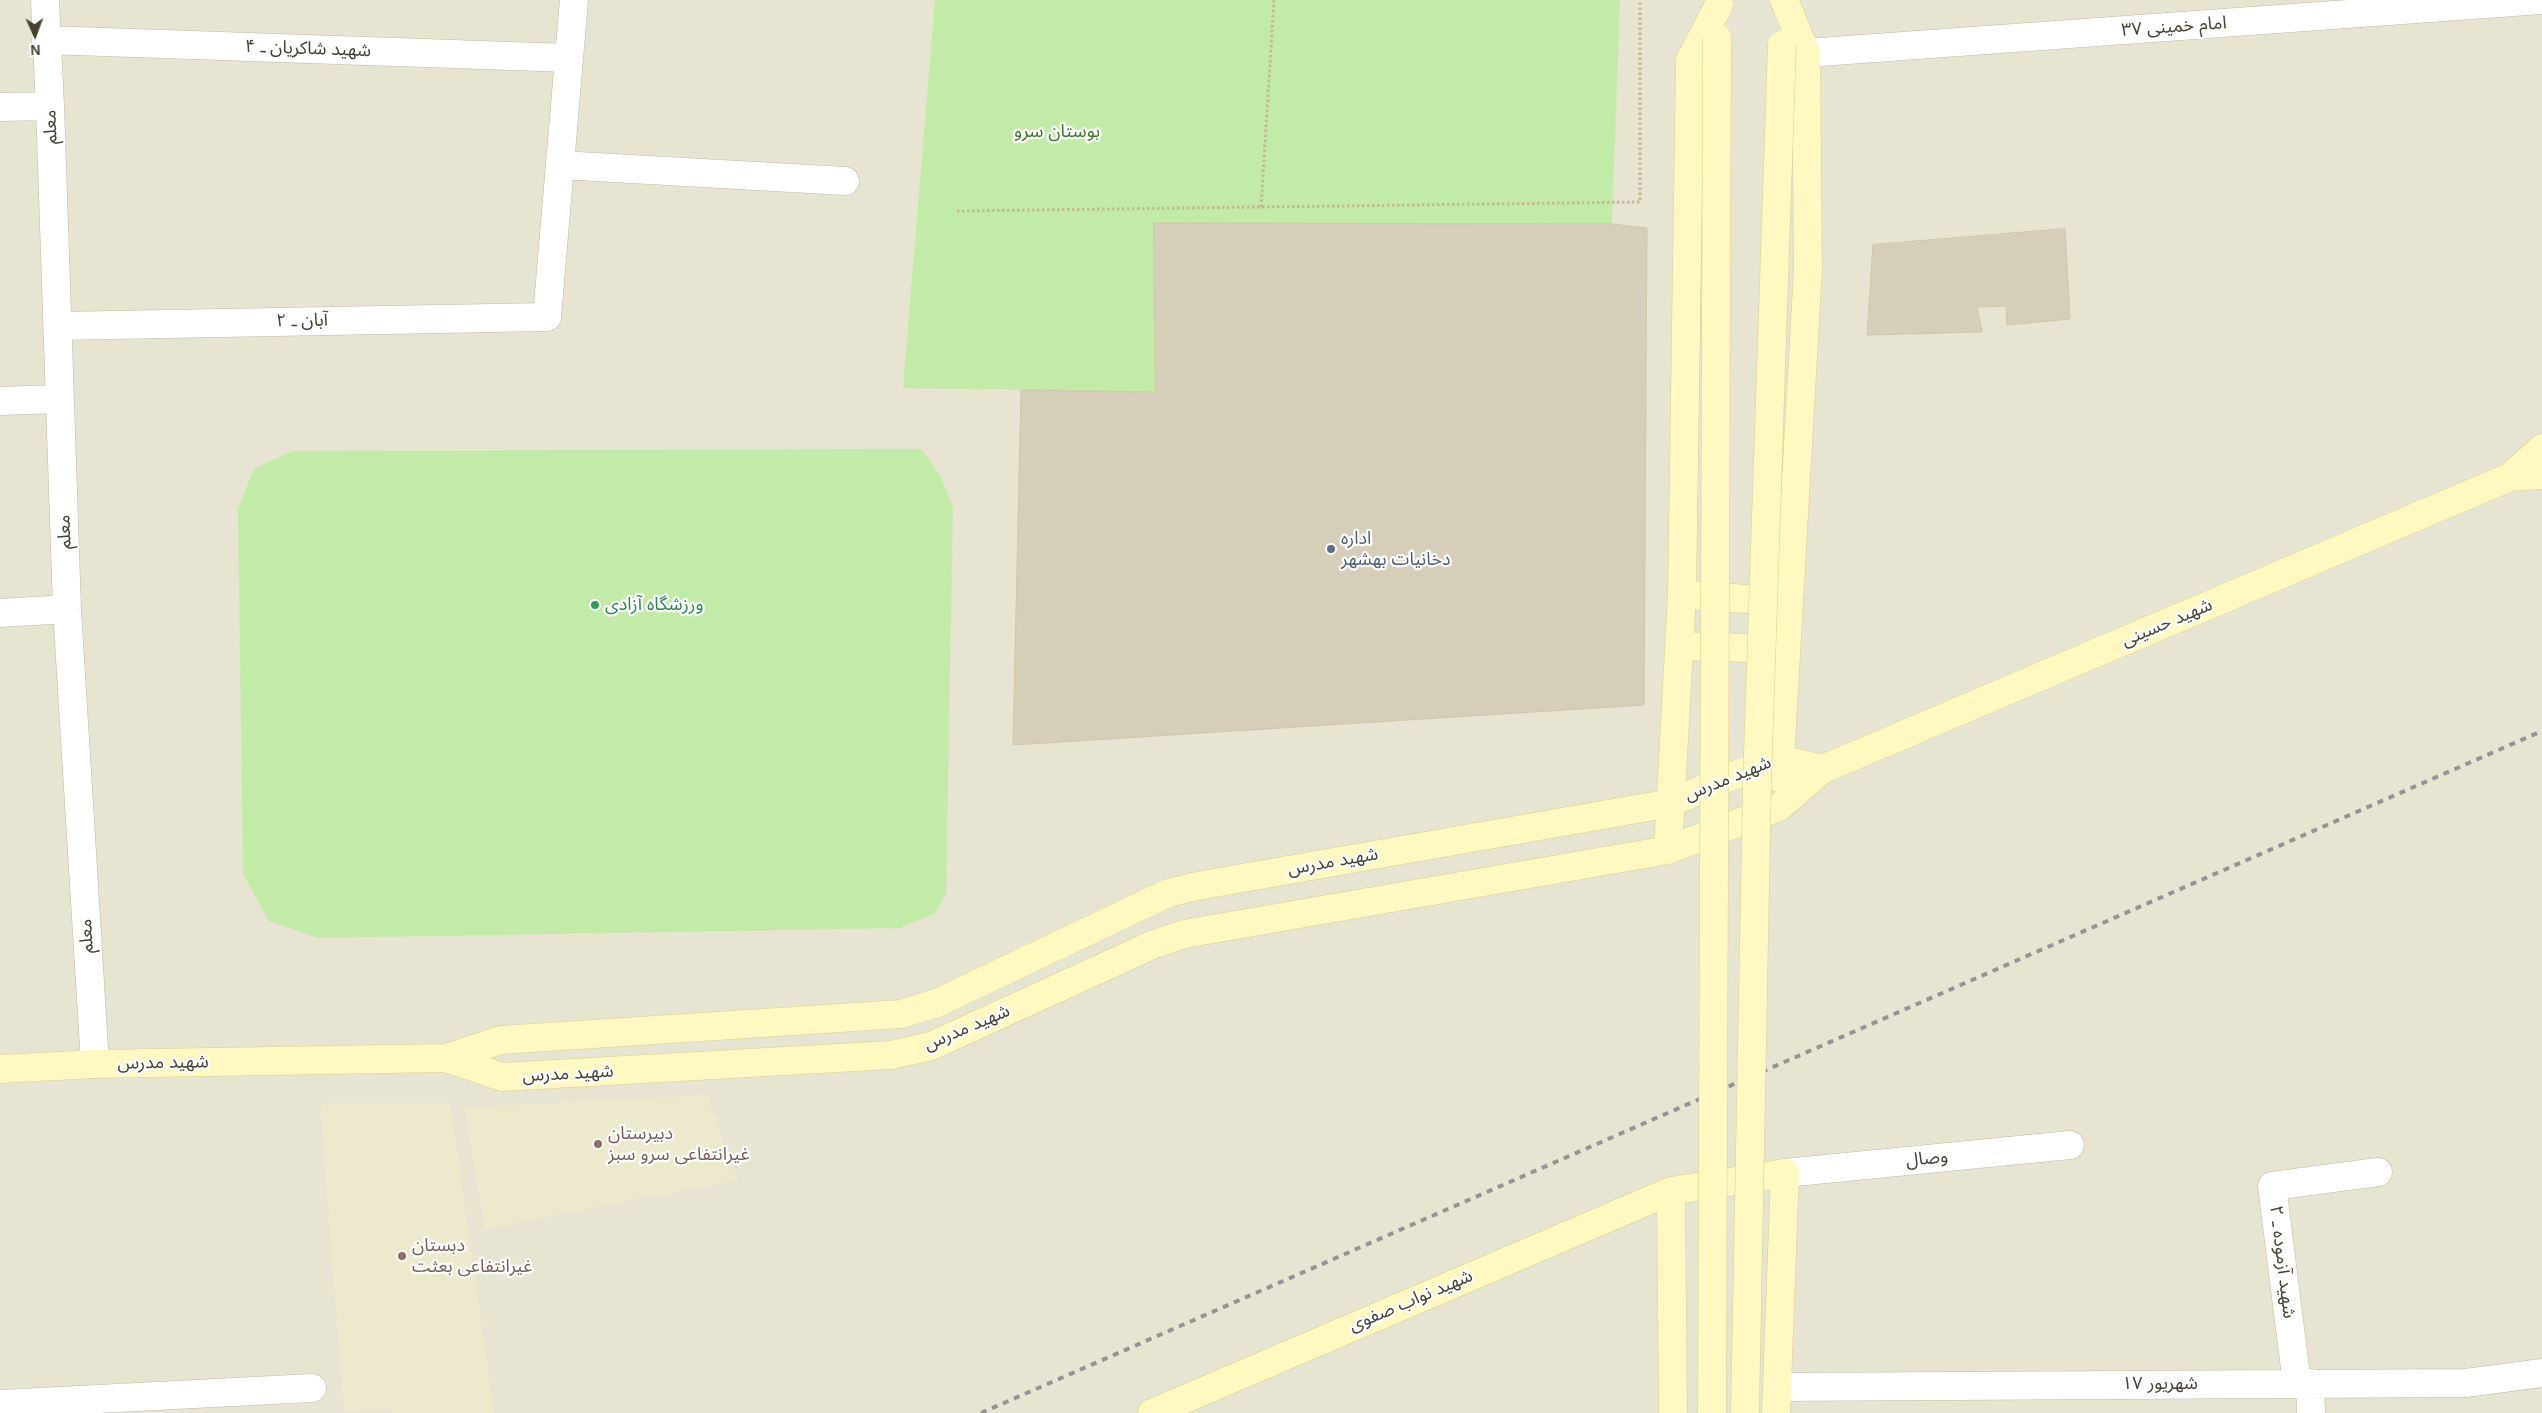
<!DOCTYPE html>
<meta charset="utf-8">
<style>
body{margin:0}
#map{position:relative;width:2542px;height:1413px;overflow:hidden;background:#f3f0e3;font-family:Helvetica,sans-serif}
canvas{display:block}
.north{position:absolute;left:10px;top:10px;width:50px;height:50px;-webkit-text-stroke:4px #fff;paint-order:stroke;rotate:178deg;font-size:14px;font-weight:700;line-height:20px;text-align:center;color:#454133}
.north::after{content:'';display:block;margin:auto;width:18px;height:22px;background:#454133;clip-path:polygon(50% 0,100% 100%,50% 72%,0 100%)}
</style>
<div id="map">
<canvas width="2542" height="1413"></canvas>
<div class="north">N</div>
</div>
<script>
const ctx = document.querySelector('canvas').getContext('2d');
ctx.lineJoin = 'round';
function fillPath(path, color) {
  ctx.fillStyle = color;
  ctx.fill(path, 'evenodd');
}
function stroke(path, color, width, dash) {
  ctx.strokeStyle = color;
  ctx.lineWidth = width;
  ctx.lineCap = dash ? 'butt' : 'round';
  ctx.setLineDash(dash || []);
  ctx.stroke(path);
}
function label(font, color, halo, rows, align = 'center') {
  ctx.font = font + ' Helvetica,"Noto Sans Arabic",sans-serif';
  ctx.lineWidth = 4.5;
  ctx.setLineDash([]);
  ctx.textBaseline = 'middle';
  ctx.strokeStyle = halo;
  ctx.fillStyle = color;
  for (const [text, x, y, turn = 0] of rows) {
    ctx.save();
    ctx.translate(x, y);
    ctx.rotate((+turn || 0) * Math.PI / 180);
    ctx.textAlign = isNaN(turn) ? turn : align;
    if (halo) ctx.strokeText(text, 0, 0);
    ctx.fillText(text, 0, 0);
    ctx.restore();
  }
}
fillPath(new Path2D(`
 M0 0H2542V1413H0Z`), '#e7e4d1');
fillPath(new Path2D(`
 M707 1095 738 1180 485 1229 465 1107Z
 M320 1103H450L494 1413H392L391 1409 344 1411Z`), '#ede9cc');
fillPath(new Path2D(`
 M935 0H1620L1612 224 1155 223V392L903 388Z
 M921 449 940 475 953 508 946 895 934 914 900 928 318 938 269 921 243 874 238 509 254 469 292 451Z`), '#c3eba8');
const building = new Path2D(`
 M1154 223 1612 224 1647 228 1644 705 1013 745 1021 390 1155 392Z
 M2065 229 2070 319 2007 325 2006 306 1977 307 1982 332 1867 335 1873 245Z`);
fillPath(building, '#d5ceb8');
stroke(building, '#d0c7aa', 1);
const street = new Path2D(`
 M45 0 50 106 67 609 95 1064
 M46 40 569 58
 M1806 53 2542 0
 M0 107 50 106
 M560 165 845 181
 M58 326 547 317 574 0
 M0 401 60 399
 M0 613 67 609
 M1785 1173 2070 1145
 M2310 1383 2311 1413
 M2297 1384 2272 1186 2378 1172
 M1778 1387 2466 1383 2542 1373
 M0 1404 312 1388`);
const secondary = new Path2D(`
 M2510 477 2542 448
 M1691 595 1788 602
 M1680 646 1784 649
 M1779 778 1808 269 1806 53 1784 0
 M1668 850 1682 594 1690 60 1719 5
 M446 1058 502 1077 891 1055 931 1046 1152 945 1184 934 1668 850 1779 807 1823 769 2510 477 2542 475
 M0 1069 95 1064 446 1058 501 1040 901 1014 937 1003 1168 893 1197 886 1671 803 1727 778 1779 759 1823 769
 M1671 1191 1673 1413
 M1152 1413 1671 1191 1785 1173 1776 1413`);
stroke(street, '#bfbaa5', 29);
stroke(secondary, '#d6cf8f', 29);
stroke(new Path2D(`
 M1261 207 1274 0
 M957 211 1640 202V0`), '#c2b995', 3, [2.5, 2.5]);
stroke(street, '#fff', 28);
stroke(secondary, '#fff9c1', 28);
stroke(new Path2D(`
 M981 1413 2542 731`), '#949494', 4, [6, 6]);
const secondaryBridge = new Path2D(`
 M1712 1413 1717 38
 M1745 1413 1757 783 1782 45`);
stroke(secondaryBridge, '#d6cf8f', 29, []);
stroke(secondaryBridge, '#fff9c1', 28);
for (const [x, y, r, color] of [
 [1331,549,5,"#5c6f8a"],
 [595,605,5,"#2e9e5b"],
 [598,1144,5,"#8d6e63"],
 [402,1256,5,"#8d6e63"]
]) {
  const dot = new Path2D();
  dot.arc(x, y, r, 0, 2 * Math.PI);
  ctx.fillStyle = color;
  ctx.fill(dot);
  stroke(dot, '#fff', 2);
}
label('18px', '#454133', '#fff', [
 ["امام خمینی ۳۷",2174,27,-4],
 ["شهید شاکریان ـ ۴",308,49,2],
 ["معلم",51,127,-92],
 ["آبان ـ ۲",302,321,-1],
 ["معلم",65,532,-92],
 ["شهید حسینی",2167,623,-23],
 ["شهید مدرس",1728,779,-22],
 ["شهید مدرس",1333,862,-10],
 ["معلم",87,936,-93],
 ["شهید مدرس",967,1028,-23],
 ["شهید مدرس",163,1063,-1],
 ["شهید مدرس",568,1074,-3],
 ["وصال",1927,1159,-6],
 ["شهید آزموده ـ ۲",2282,1262,83],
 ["شهید نواب صفوی",1411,1301,-23],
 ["۱۷ شهریور",2160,1384]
]);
label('18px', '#367a23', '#fff', [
 ["بوستان سرو",1057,132]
]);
label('18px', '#4e5e75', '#fff', [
 ["اداره",1341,539],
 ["دخانیات بهشهر",1341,560]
], 'left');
label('18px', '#27864d', '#fff', [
 ["ورزشگاه آزادی",605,605]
], 'left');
label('18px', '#785e54', '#fff', [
 ["دبیرستان",608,1134],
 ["غیرانتفاعی سرو سبز",608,1155],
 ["دبستان",412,1246],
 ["غیرانتفاعی بعثت",412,1267]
], 'left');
</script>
